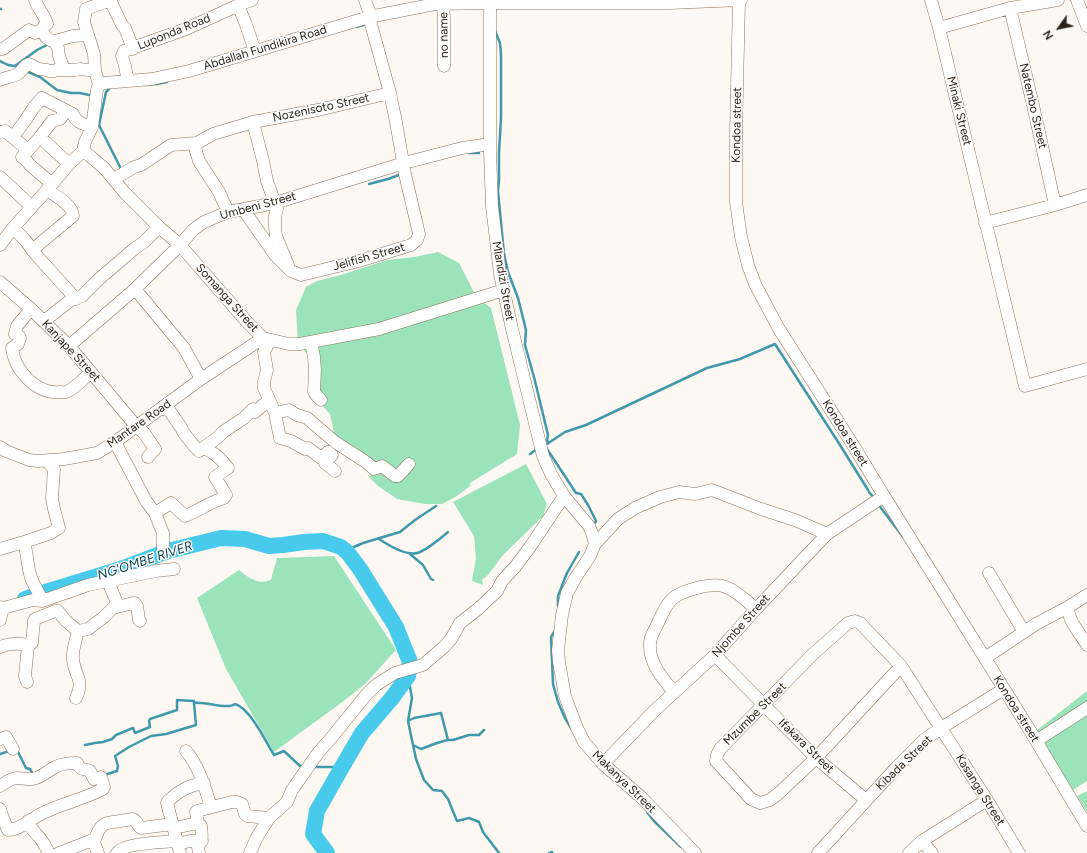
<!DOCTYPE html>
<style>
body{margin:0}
#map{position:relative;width:1087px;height:853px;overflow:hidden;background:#fef8f3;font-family:Figtree,sans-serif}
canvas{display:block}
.north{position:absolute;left:1039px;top:8px;width:40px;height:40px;-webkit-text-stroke:3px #fff;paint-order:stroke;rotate:237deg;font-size:11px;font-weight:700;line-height:16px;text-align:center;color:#2d2319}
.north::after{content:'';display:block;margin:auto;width:14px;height:18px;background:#2d2319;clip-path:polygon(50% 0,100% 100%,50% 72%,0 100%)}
</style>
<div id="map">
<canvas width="1087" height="853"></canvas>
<div class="north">N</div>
</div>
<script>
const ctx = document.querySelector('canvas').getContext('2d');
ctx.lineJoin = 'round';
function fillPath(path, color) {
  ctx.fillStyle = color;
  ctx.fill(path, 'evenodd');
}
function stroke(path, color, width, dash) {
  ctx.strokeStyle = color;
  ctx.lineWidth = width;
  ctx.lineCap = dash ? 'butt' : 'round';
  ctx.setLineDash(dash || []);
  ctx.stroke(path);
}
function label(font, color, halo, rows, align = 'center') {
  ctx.font = font + ' Figtree,sans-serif';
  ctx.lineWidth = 3;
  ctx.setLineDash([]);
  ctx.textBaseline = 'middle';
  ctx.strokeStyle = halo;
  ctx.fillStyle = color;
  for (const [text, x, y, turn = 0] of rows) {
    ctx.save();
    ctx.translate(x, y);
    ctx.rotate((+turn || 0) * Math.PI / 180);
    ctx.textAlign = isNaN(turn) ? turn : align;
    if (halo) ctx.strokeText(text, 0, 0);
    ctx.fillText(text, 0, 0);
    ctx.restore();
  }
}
fillPath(new Path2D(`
 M438 252 459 263 474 292 475 304 482 301 491 308 520 425 517 454 470 483V486L457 496 442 504H425L397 499 378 486 369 477 378 469 336 442 330 414 318 401 308 355 298 343 296 310 306 287 317 281 341 275 387 260 414 257Z
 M526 464 547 504 543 516 503 555 488 575 482 580 483 585 472 581 476 558 474 536 453 502Z
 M334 556 396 650 364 685 341 703 274 752 226 669 197 598 239 570C249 578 258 585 271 580L277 558Z
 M1087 691V781L1073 790 1036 731Z
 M1087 791V812L1077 796Z`), '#9be3bb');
stroke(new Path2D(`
 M0 9H1
 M356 27 367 24
 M495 31 500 43 501 55V118L499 152V180L498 191 504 254 508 272 518 298 526 330 525 345 534 377 548 435 547 440 548 443
 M0 61 8 65 15 66 37 50 49 44
 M26 71 40 77 57 90 71 93H80L89 95
 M145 85 157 84 167 82
 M110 88 106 92 99 125 122 171
 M468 153H479
 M369 184 388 179 399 175
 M547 444 565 432 586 425 707 368 740 359 775 344 840 445 868 490
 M547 449 576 493 581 494 588 505 596 521 595 523
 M530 454 534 451 537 450
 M869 492 874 498
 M878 504 903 537
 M379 539C388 545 405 556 417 553 425 551 441 538 448 532
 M348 553 350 550 354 547 363 543 400 532 415 520 436 506
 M410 554 423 565 431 579 433 580
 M558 606V596L567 573 579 552
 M556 629 551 637 553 684 558 702 565 718 571 728
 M408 676 412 698 408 721 409 726 416 759 424 780 433 790 442 791 448 799 457 821 469 818 479 822 483 832 499 853
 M408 721 414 718 441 713 448 740H453L469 735H479L484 730
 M85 745 95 743 103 742 112 739 116 735 133 728 135 733 150 727 149 721 150 719 177 710V700L193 701H194V703C206 701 227 710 235 704 250 708 266 742 274 755L284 751 300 766H304
 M413 745 421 749 437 743 448 740
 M17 750 26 768 30 769 33 774
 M0 754 9 751
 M313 767H342
 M104 775 117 771 118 766 115 756 129 747 151 736 166 734 196 725 194 703
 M647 812 654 821 681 847
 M549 853 552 852`), '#4098ad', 2.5);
stroke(new Path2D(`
 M25 599 39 594 121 569 168 551 221 538 245 539 269 546 283 545 304 542 323 541 341 547 348 553 360 569 396 627 410 662 408 676 392 698 362 733 342 767 317 811 313 834 327 853`), '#48caec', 16);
const minor = new Path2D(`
 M110 0 122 25 125 28 133 49
 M365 0 371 17
 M490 0V152L492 206 500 274 512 329 543 456 551 474 564 496 589 526 592 533 595 544
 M739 0 736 133V202L741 237 748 265 755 284 764 301 779 329 853 445 884 496 1029 729 1087 826
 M931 0 939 28 1025 386 1087 369
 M1077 0 1087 26
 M443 4 444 18V66
 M238 5 245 22 255 51
 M1010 8 1033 105 1055 205
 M939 28 1010 8 1058 0
 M88 35 84 22 86 9 111 0
 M55 42V41L73 36 88 35 94 54 95 71 99 84
 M0 49H3L29 30 35 33 42 30
 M59 70H75L80 69 95 71
 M0 80C6 77 14 77 19 73 23 70 23 66 29 64L39 69 47 70 49 71H54L63 67 59 56 58 48 55 42C46 38 47 40 42 30L44 26 47 24C45 15 38 9 35 0
 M128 81 125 66 122 56 124 51 186 29 241 4 252 0
 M253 122 263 161 267 181 277 209 275 216V227L276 236 288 265
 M0 132 5 131 28 150
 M13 137 27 118 34 107 42 98 73 114C76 123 84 124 92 127
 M40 137 69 164
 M83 151 90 156 104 168 125 193 159 227 180 245 247 322 263 338 289 344H300L379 329 504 290
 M0 177 32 207
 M114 179 134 167 141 165 171 145 197 143
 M52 184 30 165 25 159 22 157 40 137 52 121 60 119 66 111
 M243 209 275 255 291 271 301 275 359 261 411 245 417 240 419 234 405 174 396 122 390 93 369 17
 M228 212 219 192 199 161 195 148 197 143 213 134 253 122 318 110 390 93
 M985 223 1055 205 1087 195
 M13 228 25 240 37 256 76 299
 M0 245 13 228 47 190 69 164 83 151 85 142 92 127 97 90 99 84 104 83 152 79 189 71 369 17 435 4 490 3H669L741 0
 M32 250 73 216C73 205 56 196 47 190
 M0 282 31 309 69 346 136 426 144 433 155 449 148 457
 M135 289 184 348 201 379
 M31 309 17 326 15 334 19 336 20 338 18 344 12 348C13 355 15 362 19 368 28 382 43 394 60 392 62 392 64 393 66 392 74 389 85 378 91 372
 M44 321 71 300 82 296 99 279 134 249 144 242 159 227
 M270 340 264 352 267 370 264 382V388L275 413 280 438 291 441 305 449 308 448 321 458 328 452 332 455 325 463 335 471
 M311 342 314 357 315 370 314 392 317 396 321 400
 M69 346 135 289 180 245 193 230 204 222 228 212 275 203 404 163 462 148 490 144
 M275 413 289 410 297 415 307 418 335 442 366 462 374 469 382 466 395 476H398L409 464
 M115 442 146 501 155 513 163 533V549
 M0 447 6 451 29 460 38 461 64 459 97 453 115 442 201 379 263 338
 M203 448 217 438 223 432 244 418 253 409 255 412 269 400
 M155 513 171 503 185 516C198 511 210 502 224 498L226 495 215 477 228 468C222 460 213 451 203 448L199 451 194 446 183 432 182 429 169 410 161 409
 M0 549 24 542
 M989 573 1024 632
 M108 581 118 606
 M1087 595 1068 607C1068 621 1080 633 1087 645
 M42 601C39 591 32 584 30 574 27 563 27 552 24 542L51 533 59 528 54 509 52 498 54 469 47 461
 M0 607 3 608 33 600 42 601 88 585 156 571 174 569
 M0 620 3 608
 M78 631 88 629 104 617 113 608 133 603H135L137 606 139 620 140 621
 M0 647C9 643 18 643 28 645
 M715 655 816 758 866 800
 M985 658 1036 624 1068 607
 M901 666 816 758 779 793 770 800 760 803 751 799 716 761 717 755 720 749 813 654 848 623 855 621 860 623 901 666 987 800 1019 853
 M27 682 25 676 28 645 32 643 34 621 35 619 55 611H58L66 621 78 631
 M674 692C663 679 650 664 650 647 649 639 653 633 656 627 661 617 664 608 671 600 681 590 713 582 726 587 738 592 747 601 756 609
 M76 698C85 679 74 676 73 659 72 650 76 640 78 631
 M0 739 6 737 13 749
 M1036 741 1087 708
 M186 751C199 766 205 788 211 807
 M603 764 654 711 715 655 756 609 827 534 884 496
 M0 786C5 783 11 778 17 778 24 778 29 781 36 778 43 776 48 771 55 767 61 764 70 763 77 763 81 771 83 768 90 771L94 779 101 777 104 787 103 789C82 800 59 804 39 815 30 820 19 830 8 830L3 818 0 809
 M28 821C31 830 35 832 40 838 44 843 46 848 49 853
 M198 823V825L201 826C202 836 203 838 198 847L199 853
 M174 828 198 823 196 812 197 811 232 802H237L242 804 245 814 247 816 269 818
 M93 840 98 853
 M922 841 932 853
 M177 844 190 841H202
 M59 853 95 839C98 832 99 826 107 823L133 819C138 821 137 826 141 828L173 824
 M117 853C123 843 164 842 176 841
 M180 853 167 803 168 801C179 791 189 785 204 783
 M250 853 257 837 269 818 287 802 292 790 318 753 332 737 366 695 376 685 395 673 423 665 445 646 451 639 460 623 478 609 497 591 502 581 515 567 530 547 564 496
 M695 853 641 797 603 764 584 742 577 728 565 696 559 662 558 650 562 615 567 593 576 577 590 556 595 544 618 519 635 508 660 497 679 492 695 494 712 490 761 509 795 520 827 534
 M818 853 896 768 924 740 941 728 1004 689
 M909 853 922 841 987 800`);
stroke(minor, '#8a7359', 13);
stroke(minor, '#fff', 12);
label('12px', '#2d2319', '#fff', [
 ["Luponda Road",174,32,-22],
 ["no name",444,35,-91],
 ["Abdallah Fundikira Road",265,48,-17],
 ["Natembo Street",1033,106,77],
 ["Nozenisoto Street",321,108,-12],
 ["Minaki Street",959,111,76],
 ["Kondoa street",737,125,-89],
 ["Umbeni Street",258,206,-15],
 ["Jelifish Street",369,257,-16],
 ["Mlandizi Street",503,281,80],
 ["Somanga Street",227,298,48],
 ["Kanjape Street",71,351,47],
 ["Mantare Road",139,424,-35],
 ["Kondoa street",845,433,58],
 ["Njombe Street",741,626,-48],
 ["Kondoa street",1016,709,58],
 ["Mzumbe Street",755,714,-45],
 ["Ifakara Street",806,746,44],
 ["Kibada Street",904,763,-44],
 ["Makanya Street",624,782,44],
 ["Kasanga Street",980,790,58]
]);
label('italic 13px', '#003b49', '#fff', [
 ["NG'OMBE RIVER",145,561,-18]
]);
</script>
